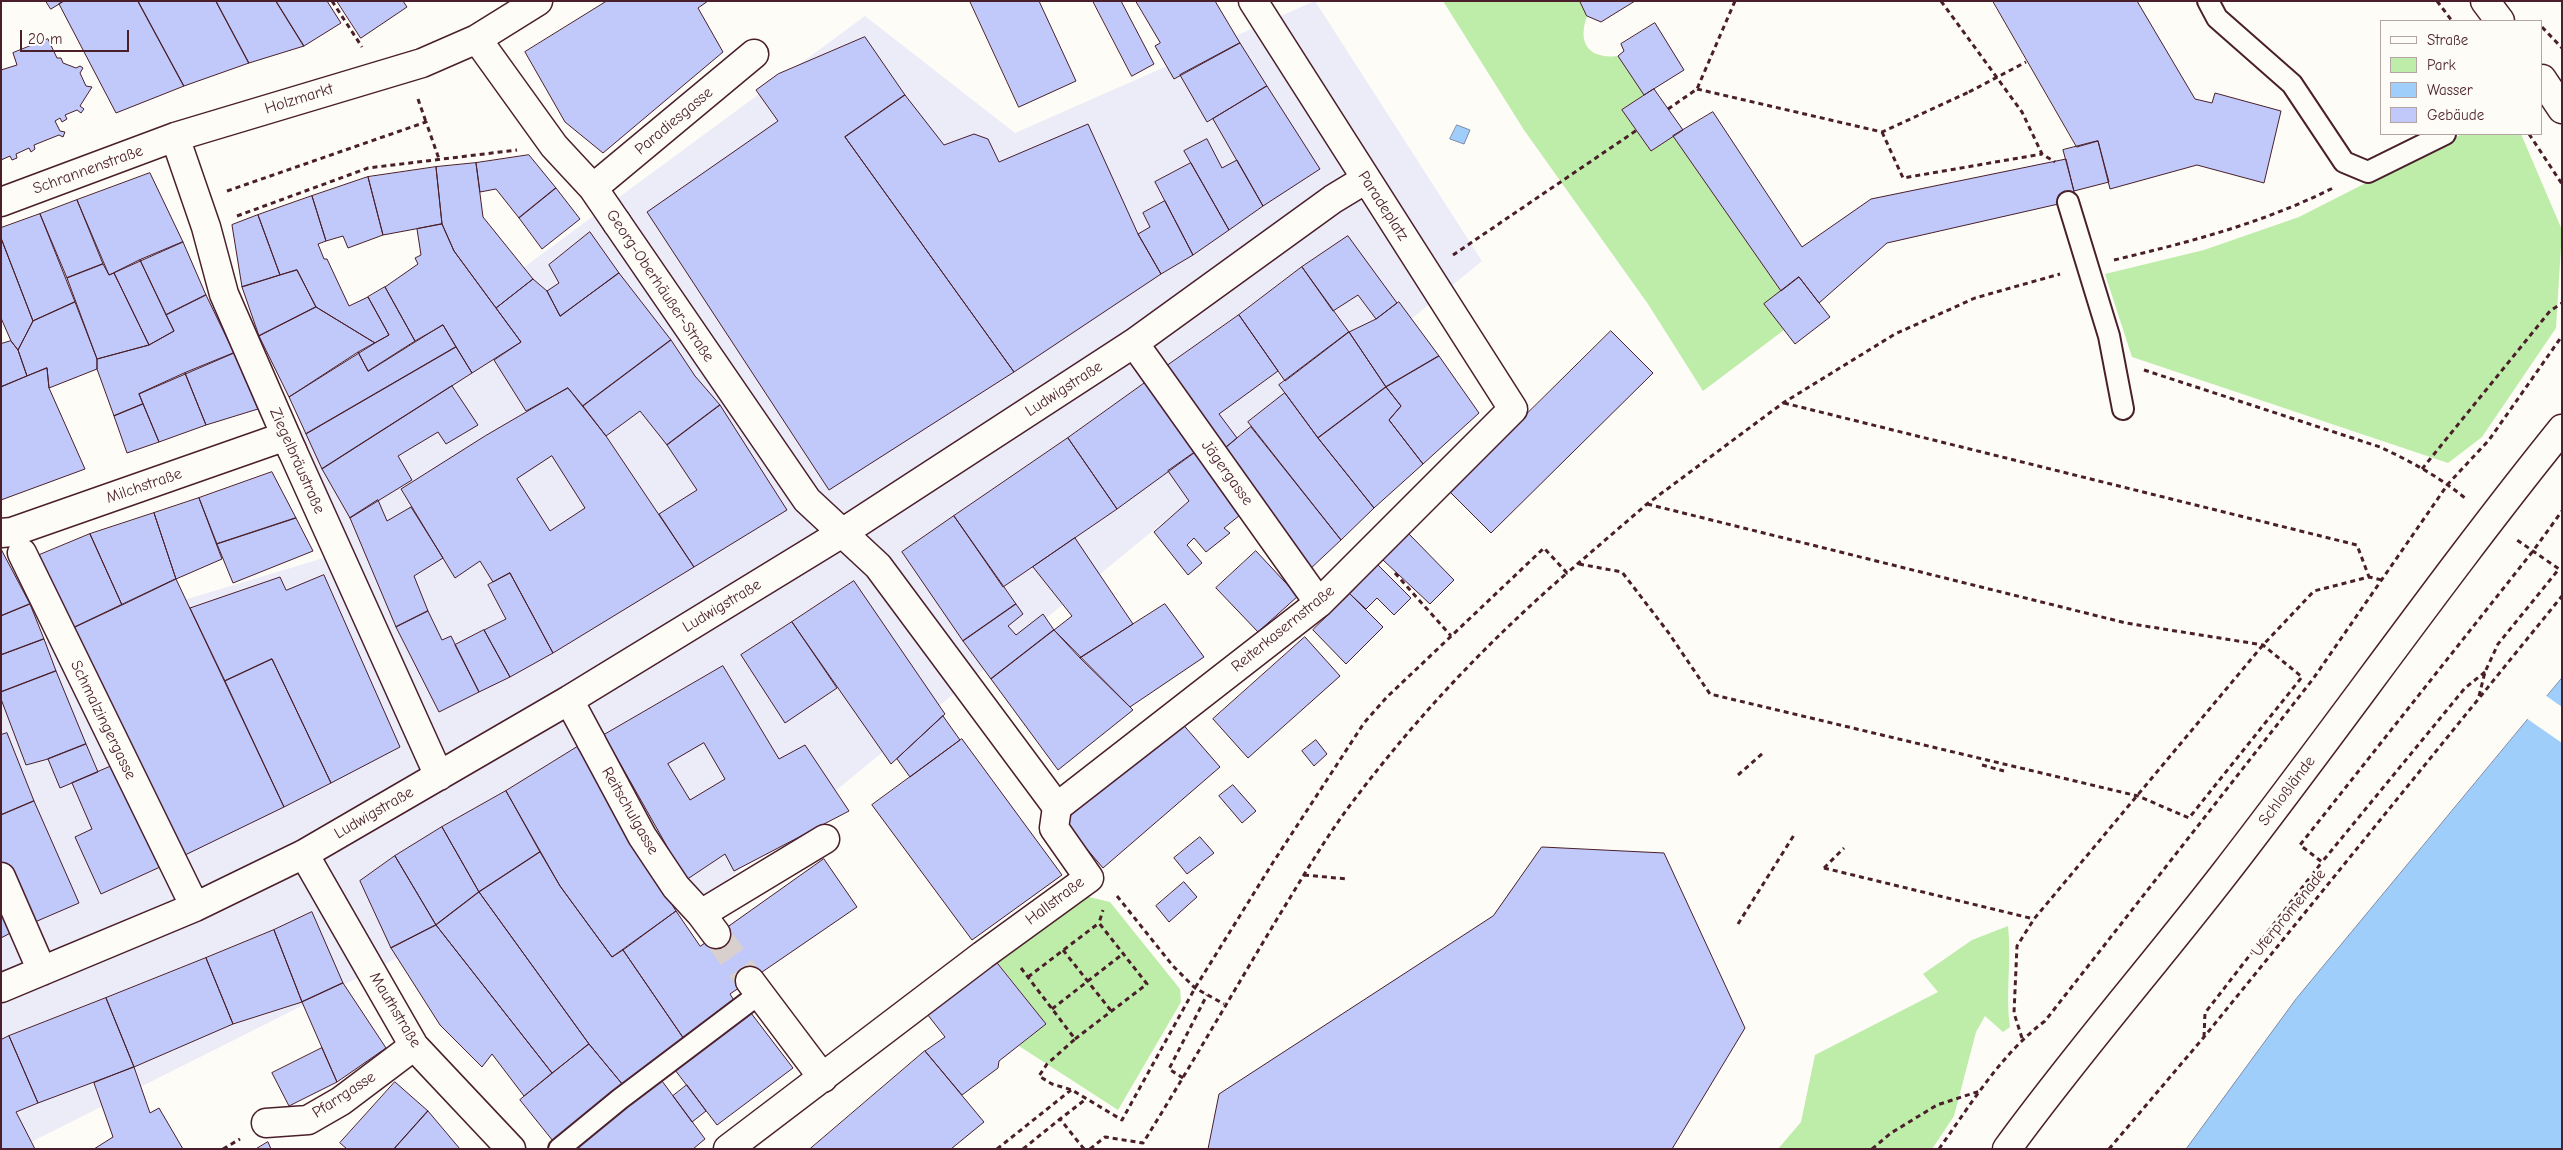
<!DOCTYPE html>
<meta charset="utf-8">
<style>
body{margin:0}
#map{position:relative;width:2563px;height:1150px;overflow:hidden;background:#fdfcf7;font-family:"Comic Neue",sans-serif}
canvas{display:block}
.frame{position:absolute;inset:0;border:2px solid #4a1f2b;pointer-events:none}
.legend{position:absolute;left:2380px;top:20px;width:162px;height:115px;box-sizing:border-box;background:#fdfcf7;border:1px solid #b5a4a5;margin:0;padding:6px 9px;list-style:none;font-size:15px;color:#4a1f2b}
.legend li{display:flex;align-items:center;gap:10px;height:25px}
.legend b{width:25px;border:1px solid #b5a4a5}
.scale{position:absolute;left:20px;top:30px;width:109px;height:22px;box-sizing:border-box;border:2px solid #4a1f2b;border-top:0;padding-left:6px;font-size:15px;line-height:18px;white-space:nowrap;color:#4a1f2b;-webkit-text-stroke:4px #fdfcf7;paint-order:stroke}
</style>
<div id="map">
<canvas width="2563" height="1150"></canvas>
<div class="frame"></div>
<ul class="legend">
<li><b style="height:6px;background:#fdfcf7"></b>Straße</li>
<li><b style="height:14px;background:#beeca9"></b>Park</li>
<li><b style="height:14px;background:#a0cefb"></b>Wasser</li>
<li><b style="height:14px;background:#c1c8fa"></b>Gebäude</li>
</ul>
<div class="scale">20 m</div>
</div>
<script>
const ctx = document.querySelector('canvas').getContext('2d');
ctx.lineJoin = 'round';
function fillPath(path, color) {
  ctx.fillStyle = color;
  ctx.fill(path, 'evenodd');
}
function stroke(path, color, width, dash) {
  ctx.strokeStyle = color;
  ctx.lineWidth = width;
  ctx.lineCap = dash ? 'butt' : 'round';
  ctx.setLineDash(dash || []);
  ctx.stroke(path);
}
function label(font, color, halo, rows, align = 'center') {
  ctx.font = font + ' "Comic Neue",sans-serif';
  ctx.lineWidth = 4.5;
  ctx.setLineDash([]);
  ctx.textBaseline = 'middle';
  ctx.strokeStyle = halo;
  ctx.fillStyle = color;
  for (const [text, x, y, turn = 0] of rows) {
    ctx.save();
    ctx.translate(x, y);
    ctx.rotate((+turn || 0) * Math.PI / 180);
    ctx.textAlign = isNaN(turn) ? turn : align;
    if (halo) ctx.strokeText(text, 0, 0);
    ctx.fillText(text, 0, 0);
    ctx.restore();
  }
}
fillPath(new Path2D(`
 M1315 1 1482 261 701 901 642 835 17 1149H1V655L327 557 276 450 865 16 1015 133Z`), '#ebecf8');
fillPath(new Path2D(`
 M1443 1H1580L1587 16C1577 44 1589 59 1618 56L1644 95 1622 110 1651 151 1673 136 1781 291 1784 330 1703 391 1648 304 1524 130Z
 M2462 134H2521L2562 230 2556 328 2482 437 2448 463 2132 357 2105 274 2204 250 2299 217Z
 M1085 896 1110 902 1180 989 1181 1002 1118 1110 1019 1046 1046 1024 995 959Z
 M2008 926C2012 960 2005 994 2010 1027L2003 1032 1985 1016 1976 1032 1954 1116 1932 1149H1778L1801 1122 1815 1055 1938 992 1923 974 1972 940Z`), '#beeca9');
const water = new Path2D(`
 M1457 125 1470 130 1464 144 1450 139Z
 M2562 678V1149H2186L2296 999Z`);
fillPath(water, '#a0cefb');
stroke(water, '#7e88a8', 1);
fillPath(new Path2D(`
 M2545 695 2562 707V743L2526 718Z`), '#fdfcf7');
const building = new Path2D(`
 M46 1H64L51 9Z
 M64 1H138L184 86 116 113 59 4Z
 M138 1H216L249 63 184 86Z
 M216 1H276L304 46 249 63Z
 M276 1H327L341 23 304 46Z
 M337 1H403L407 7 361 38Z
 M607 1H708L698 8 723 52 603 153 565 122 525 52Z
 M970 1H1039L1076 81 1019 107Z
 M1093 1H1121L1154 64 1132 76Z
 M1136 1H1215L1240 43 1174 79 1155 46 1160 43Z
 M1580 1H1635L1601 22 1587 16Z
 M1993 1H2137L2195 99 2212 103 2215 93 2281 111 2264 183 2197 165 2110 189 2098 141 2077 147Z
 M1655 23 1684 70 1644 95 1618 56 1624 51 1621 44Z
 M865 37 905 95 845 137 1014 372 829 490 647 212 778 121 756 90 778 74Z
 M48 39 57 58H61L63 63 76 68 80 66 83 68 80 73 86 86 92 87 80 106 84 109 81 113 77 110 65 115 67 119 62 122 60 118 55 121 60 131 65 132 63 137 59 135 34 145 35 149 31 152 29 148 16 154 17 158 12 160 10 156 1 160V70L17 65 13 53Z
 M1240 43 1267 86 1207 122 1180 75Z
 M1267 86 1320 169 1263 206 1213 119Z
 M1654 89 1683 130 1651 151 1622 110Z
 M905 95 944 145 974 134 988 139 999 162 1088 124 1138 234 1161 274 1014 372 845 137Z
 M1713 112 1802 247 1871 199 2066 159 2076 200 1887 243 1819 303 1799 277 1781 291 1673 136Z
 M1207 139 1222 168 1237 160 1263 206 1229 230 1184 151Z
 M2098 141 2109 182 2074 191 2063 150Z
 M529 155 556 188 519 218 496 189 480 192 476 163Z
 M476 163 483 217 533 279 496 308 454 251 442 224 436 167Z
 M1191 163 1229 230 1193 255 1155 182Z
 M436 167 442 224 383 235 368 177Z
 M150 173 183 242 109 275 77 200Z
 M368 177 383 235 348 248 343 236 326 241 312 196Z
 M556 188 580 219 542 249 519 218Z
 M312 196 326 241 318 244 324 259H327L349 306 368 297 389 335 375 343 316 307 297 270 280 275 258 215Z
 M77 200 103 264 67 278 40 214Z
 M1165 201 1193 255 1161 274 1138 234 1150 227 1143 213Z
 M40 214 75 302 33 321 1 238V228Z
 M258 215 280 275 242 287 232 225Z
 M442 224 454 251 521 342 472 373 443 325 415 341 385 287 418 264 415 258 421 255 417 229Z
 M590 232 619 273 560 316 547 291 559 283 549 265Z
 M1348 236 1397 303 1376 319 1358 295 1333 311 1302 267Z
 M1 238 33 321 18 350 11 341 1 318Z
 M183 242 206 295 166 315 140 260Z
 M140 260 174 331 149 345 114 273Z
 M103 264 109 275 114 273 149 345 97 359 67 278Z
 M1302 267 1349 332 1285 381 1239 315Z
 M297 270 316 307 259 336 242 287Z
 M619 273 671 340 583 406 568 388 526 411 494 360 521 342 496 308 533 279 547 291 560 316Z
 M1799 277 1830 317 1795 344 1764 304Z
 M385 287 415 341 368 371 358 352 389 335 368 297Z
 M206 295 234 353 139 394 143 404 114 416 97 369V359L149 345 174 331 166 315Z
 M75 302 97 359V369L49 388 47 368 27 376 18 350 33 321Z
 M1399 302 1439 356 1386 387 1349 332 1376 319Z
 M316 307 375 343 289 397 259 336Z
 M1239 315 1278 371 1219 414 1237 438 1224 449 1164 368Z
 M443 325 456 347 306 434 289 397 358 352 368 371Z
 M1611 331 1653 373 1491 533 1449 491Z
 M1349 332 1386 387 1318 438 1279 385Z
 M671 340 695 376 720 405 667 445 640 411 606 436 583 406Z
 M11 341 18 350 27 376 1 387V344Z
 M456 347 472 373 322 469 306 434Z
 M234 353 258 409 206 425 185 373Z
 M1439 356 1479 413 1423 464 1389 420 1401 406 1386 387Z
 M47 368 49 388 85 469 1 500V387Z
 M185 373 206 425 159 442 139 394Z
 M1149 380 1198 450 1117 509 1068 438Z
 M452 386 478 425 446 444 438 432 398 456 412 480 350 518 322 469Z
 M1386 387 1401 406 1389 420 1423 464 1374 508 1318 438Z
 M568 388 606 436 694 567 553 653 510 573 493 582 480 561 455 578 401 489 485 436ZM552 456 585 508 550 531 517 479Z
 M1285 393 1318 438 1374 508 1341 540 1248 422Z
 M143 404 159 442 127 453 114 416Z
 M720 405 787 510 694 567 659 514 697 490 667 445Z
 M1251 427 1341 540 1309 570 1224 449Z
 M1068 438 1117 509 1003 587 954 516Z
 M1198 450 1245 511 1224 528 1230 533 1206 552 1194 538 1187 545 1202 563 1188 575 1154 532 1189 501 1168 471Z
 M272 472 296 518 217 544 199 498Z
 M199 498 222 559 176 579 154 513Z
 M378 500 387 521 411 507 443 558 414 576 428 611 396 627 350 518Z
 M154 513 176 579 122 605 90 534Z
 M954 516 1016 604 963 641 902 552Z
 M296 518 313 551 233 583 217 544Z
 M90 534 122 605 71 629 37 556Z
 M1409 534 1454 580 1430 604 1383 560Z
 M1075 538 1133 624 1080 658 1054 630 1072 616 1033 567Z
 M1 549 30 604 1 616Z
 M1256 551 1298 596 1258 632 1216 588Z
 M1378 565 1411 598 1394 615 1377 598 1366 609 1350 594Z
 M510 573 553 653 510 677 484 630 506 619 488 585Z
 M324 575 400 747 331 783 272 659 225 681 190 608 280 577 286 590Z
 M176 579 284 807 183 856 71 629Z
 M854 581 945 714 891 764 792 622Z
 M1350 594 1383 627 1346 664 1313 630Z
 M30 604 44 639 1 655V616Z
 M1016 604 1023 614 1008 626 1016 635 1043 614 1054 630 991 679 963 641Z
 M1165 604 1204 657 1130 707 1080 658Z
 M428 611 442 640 451 636 479 692 439 712 396 627Z
 M792 622 837 688 785 723 741 655Z
 M484 630 510 677 479 692 455 645Z
 M1054 630 1133 710 1058 770 991 679Z
 M1305 637 1340 676 1248 758 1213 719Z
 M44 639 56 671 1 692V655Z
 M272 659 331 783 284 807 225 681Z
 M723 666 779 759 805 745 849 811 734 871 725 854 686 880 604 735ZM704 743 725 779 690 800 668 764Z
 M56 671 86 744 48 759 26 765 1 699V692Z
 M943 716 960 740 910 777 897 759Z
 M1180 721 1220 767 1103 868 1063 821Z
 M7 733 34 801 1 815V735Z
 M962 739 1062 875 972 940 872 805Z
 M1316 740 1327 754 1314 766 1302 751Z
 M86 744 98 772 60 788 48 759Z
 M582 744 632 841 676 911 612 957 560 886 506 791Z
 M114 765 160 867 101 894 75 837 92 829 72 783Z
 M1233 785 1256 811 1242 823 1219 796Z
 M506 791 540 852 479 892 442 827Z
 M34 801 79 903 28 925 1 863V815Z
 M442 827 479 892 436 925 395 856Z
 M1200 837 1214 853 1187 874 1174 858Z
 M1542 847 1664 853 1745 1028 1672 1149H1208L1219 1094 1493 916Z
 M540 852 560 886 612 957 623 950 684 1039 623 1085 589 1044 479 892Z
 M395 856 436 925 391 948 360 881Z
 M824 859 857 907 730 994 735 1002 684 1039 623 950 676 911 700 946Z
 M1184 882 1197 897 1169 922 1156 906Z
 M1 888 18 929 1 938Z
 M479 892 589 1044 552 1073 436 925Z
 M312 912 343 983 302 1002 274 930Z
 M436 925 552 1073 524 1096 492 1054 482 1067 440 1025 391 948Z
 M274 930 302 1002 233 1024 206 958Z
 M206 958 233 1024 134 1067 106 998Z
 M994 959 1046 1024 999 1061 998 1068 962 1095 925 1051 945 1037 924 1010Z
 M343 983 386 1048 337 1082 302 1002Z
 M106 998 134 1067 38 1103 9 1036Z
 M751 1013 793 1068 717 1125 675 1070Z
 M9 1036 38 1103 16 1112 35 1149H1V1040Z
 M589 1044 623 1085 553 1141 520 1100Z
 M322 1048 337 1082 289 1106 272 1073Z
 M925 1051 984 1122 951 1149H810Z
 M134 1067 150 1113 159 1108 183 1149H94L113 1137 94 1083Z
 M662 1081 705 1139 693 1149H572Z
 M395 1082 428 1111 394 1149H347L340 1143Z
 M687 1085 706 1111 692 1122 673 1096Z
 M428 1111 460 1149H394Z
 M268 1142 271 1149H256Z`);
fillPath(building, '#c1c8fa');
stroke(building, '#4a1f2b', 1);
stroke(new Path2D(`
 M716 934 750 981`), '#d9d0ce', 28, [28, 14]);
const service = new Path2D(`
 M2208 1 2217 18 2292 84 2344 162 2368 172 2445 134
 M2068 202 2109 336 2123 409
 M559 1149 620 1099 759 994`);
const pedestrian = new Path2D(`
 M617 223 807 500 878 566 1057 807 1319 603 1513 409 1253 1
 M1134 343 1319 603
 M292 450 439 776
 M22 553 195 907
 M569 700 591 741
 M304 854 414 1046 511 1149
 M1 877 42 971
 M1 988 195 907 304 854 569 700 842 533 1134 343 1333 199 1366 179
 M266 1123 308 1120 341 1101 414 1046`);
const minor = new Path2D(`
 M477 39 554 146 593 188 617 223
 M175 137 206 227 224 294 292 450
 M593 188 754 54
 M1 202 175 137 422 63 477 39 538 1
 M1 533 12 532 286 436
 M591 741 642 836 676 887 701 914
 M716 934 701 914 825 839
 M750 981 823 1078
 M728 1149 983 955 1089 878 1054 828 1057 807`);
const tertiary = new Path2D(`
 M2485 1 2500 21
 M2542 79 2562 109
 M2007 1149C2076 1054 2153 966 2225 873 2339 726 2445 574 2562 429`);
stroke(service, '#4a1f2b', 24);
stroke(pedestrian, '#4a1f2b', 31);
stroke(minor, '#4a1f2b', 31);
stroke(tertiary, '#4a1f2b', 31);
stroke(new Path2D(`
 M332 1 362 47
 M1941 1 2022 112 2042 154 2055 162
 M2437 1 2452 21
 M2542 27 2562 48
 M1697 89 1882 132 1969 92
 M418 99 426 122
 M1668 109 1697 89 1735 1
 M1882 132 1903 178 2042 154
 M2529 134 2562 184
 M227 191 426 122 439 159
 M237 216 368 168 517 150
 M1453 255 1637 130
 M2114 260C2190 242 2263 223 2333 188
 M2144 370 2380 447C2410 461 2440 477 2466 499
 M1784 403 2357 545 2369 577
 M2422 469 2550 311 2562 303
 M1579 564 1622 572 1668 632 1710 694 2138 796 2189 818 2302 677 2263 645 2126 623 1647 504
 M1395 573 1451 636
 M2485 672 2465 688 2322 862 2300 845 2533 551 2562 511
 M2479 696 2485 672 2498 644 2559 569 2517 540
 M1982 765 2004 771
 M1738 775 1763 753
 M1824 868 2034 919
 M1824 868 1844 848
 M1304 875 1348 879
 M1117 896 1173 966 1195 988 1224 1004
 M1738 924 1794 835
 M1063 950 1112 1012
 M1021 968 1075 1039 1047 1064 1039 1076 1052 1084 1072 1090 1122 1120 1195 988 1272 864 1364 723 1387 697 1544 548 1567 573 1647 504 1783 403 1895 334 1975 298 2060 274
 M1028 977 1099 923
 M1052 1009 1124 953
 M2204 1037 2205 1013 2322 862
 M2022 1038 2014 1013 2017 946 2034 919 2263 645 2314 591 2369 577 2382 580
 M1075 1039 1147 984 1099 923 1103 910
 M1183 1078 1169 1069 1207 995
 M223 1149 240 1139
 M997 1149 1071 1090
 M1023 1149 1060 1119
 M1084 1149 1060 1119 1086 1099
 M1090 1149 1105 1137 1143 1143C1189 1069 1232 994 1277 919 1300 882 1322 843 1348 808 1412 722 1486 643 1567 573
 M1872 1149 1891 1133 1937 1105 1980 1091
 M1939 1149C1971 1104 2001 1054 2045 1021L2313 679 2448 484 2489 440 2562 336
 M2109 1149 2204 1037 2562 596`), '#4a1f2b', 3, [5, 4]);
stroke(service, '#fdfcf7', 20);
stroke(pedestrian, '#fdfcf7', 28);
stroke(minor, '#fdfcf7', 28);
stroke(tertiary, '#fdfcf7', 28);
stroke(new Path2D(`
 M1969 92 2026 62`), '#4a1f2b', 3, [5, 4]);
label('16px', '#4a1f2b', '#fdfcf7', [
 ["Holzmarkt",299,99,-17],
 ["Paradiesgasse",674,121,-40],
 ["Schrannenstraße",88,170,-20],
 ["Paradeplatz",1383,206,57],
 ["Georg-Oberhäußer-Straße",660,286,56],
 ["Ludwigstraße",1064,389,-33],
 ["Ziegelbräustraße",297,461,66],
 ["Jägergasse",1227,473,54],
 ["Milchstraße",144,486,-19],
 ["Ludwigstraße",722,606,-31],
 ["Reiterkasernstraße",1283,629,-39],
 ["Schmalzingergasse",103,720,64],
 ["Schloßlände",2287,791,-53],
 ["Reitschulgasse",630,811,60],
 ["Ludwigstraße",374,813,-30],
 ["Hallstraße",1055,901,-37],
 ["Uferpromenade",2289,913,-51],
 ["Mauthstraße",395,1010,59],
 ["Pfarrgasse",344,1095,-33]
]);
</script>
